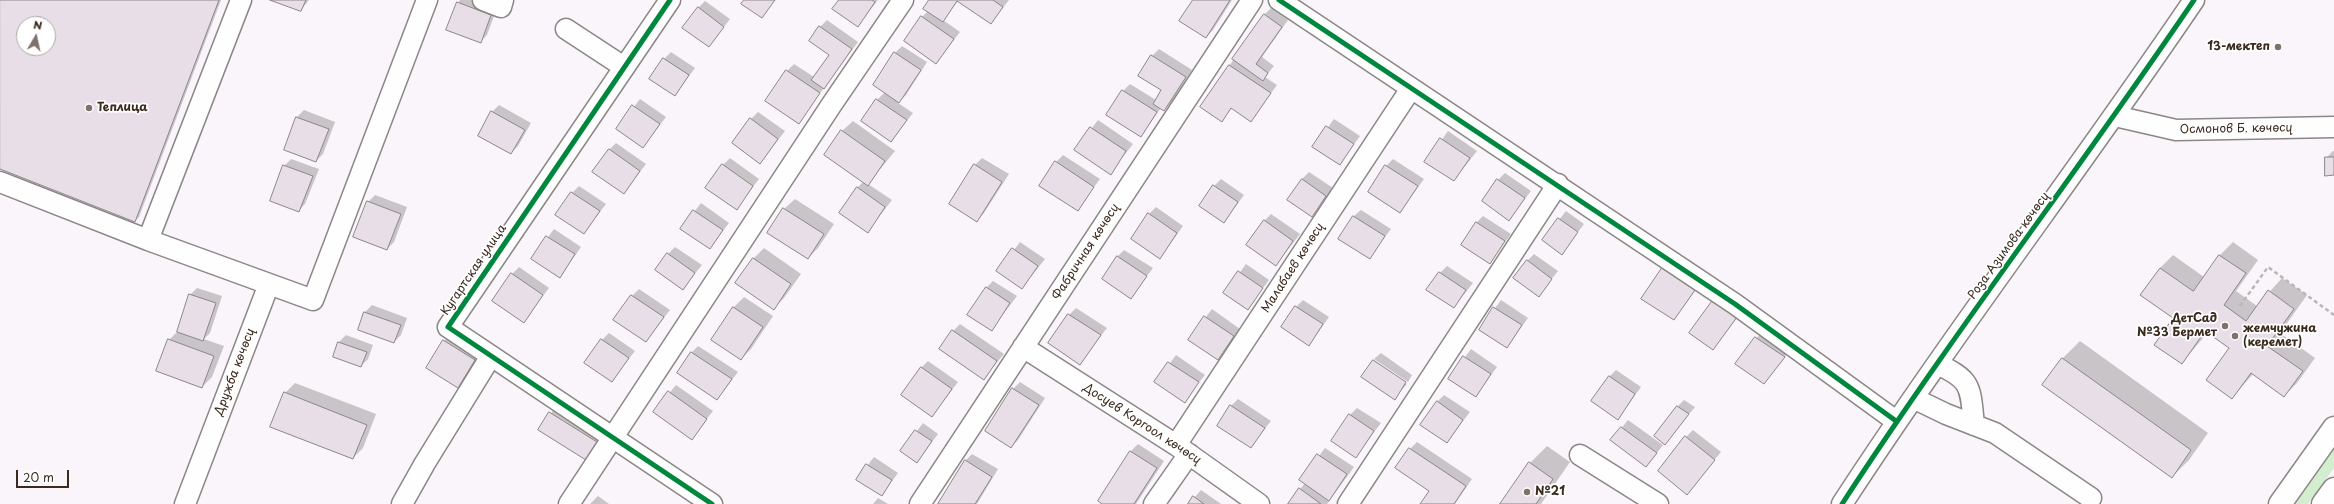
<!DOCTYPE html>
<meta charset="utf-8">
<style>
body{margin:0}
#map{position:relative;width:2334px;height:504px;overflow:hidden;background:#faf5fa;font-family:"Playpen Sans",sans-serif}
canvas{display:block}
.north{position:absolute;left:16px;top:16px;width:40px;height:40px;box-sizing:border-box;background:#fff;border:1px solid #b1aaa5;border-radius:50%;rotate:9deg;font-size:11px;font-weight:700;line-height:16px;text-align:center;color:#3b2a1e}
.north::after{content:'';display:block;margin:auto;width:14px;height:18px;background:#7e716b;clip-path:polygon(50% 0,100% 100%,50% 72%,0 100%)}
.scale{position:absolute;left:16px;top:470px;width:53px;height:18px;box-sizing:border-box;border:2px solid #3b2a1e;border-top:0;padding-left:5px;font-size:12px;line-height:14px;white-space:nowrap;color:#3b2a1e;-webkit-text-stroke:3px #fff;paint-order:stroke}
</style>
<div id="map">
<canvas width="2334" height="504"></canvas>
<div class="north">N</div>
<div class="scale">20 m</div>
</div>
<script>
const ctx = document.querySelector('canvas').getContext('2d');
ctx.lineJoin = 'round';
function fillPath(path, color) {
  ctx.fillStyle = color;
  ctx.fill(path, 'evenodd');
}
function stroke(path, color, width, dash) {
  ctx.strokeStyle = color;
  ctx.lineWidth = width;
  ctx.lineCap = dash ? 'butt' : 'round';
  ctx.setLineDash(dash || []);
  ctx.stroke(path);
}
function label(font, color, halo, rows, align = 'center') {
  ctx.font = font + ' "Playpen Sans",sans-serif';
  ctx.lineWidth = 3.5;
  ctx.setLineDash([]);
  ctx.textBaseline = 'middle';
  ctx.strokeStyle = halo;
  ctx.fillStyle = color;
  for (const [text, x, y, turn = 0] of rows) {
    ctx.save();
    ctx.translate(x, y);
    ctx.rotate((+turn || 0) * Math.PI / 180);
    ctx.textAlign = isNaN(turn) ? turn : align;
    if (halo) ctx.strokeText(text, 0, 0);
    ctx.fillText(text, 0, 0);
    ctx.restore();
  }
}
fillPath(new Path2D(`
 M2334 445V468L2308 504H2292Z`), '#d3eece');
fillPath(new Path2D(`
 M0 0H221L139 217 135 221 0 168ZM24 24H48V48H24Z
 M273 0H309L301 10Z
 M460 0H477L497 8 487 35 480 42 458 3Z
 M840 0H878L858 25Z
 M930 0H1009L991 23 958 1 943 20 960 32 936 63 922 17 928 11Z
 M1194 0H1232L1213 30 1206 37Z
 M705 1 730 19 709 46 698 8Z
 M1271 8 1288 20 1262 57 1274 66 1265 77 1277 85 1251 121 1232 108 1222 120 1201 107 1264 15Z
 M827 20 858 42 798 123 787 71 794 64 814 77 830 54 820 27Z
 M902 46 927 62 906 95 898 103 913 113 891 141 877 100 885 92 895 53Z
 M1159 49 1192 70 1171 103 1164 110 1161 108 1141 136 1123 91 1130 84 1156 100 1162 90 1152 56Z
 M671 52 695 68 675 95 664 59Z
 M640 99 666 117 643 147 617 129Z
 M499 105 531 123 518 146 511 153 492 112Z
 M304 110 335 122 323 154 316 161 285 149 297 117Z
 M758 112 785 131 760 163 751 119Z
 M1334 119 1360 136 1340 164 1314 147Z
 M1098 120 1133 144 1110 173 1075 150Z
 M853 121 895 151 868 184 892 200 868 231 857 188 863 182 842 131Z
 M1448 131 1477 151 1454 180 1426 162Z
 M616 143 646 164 624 193 609 150Z
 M2333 151H2334V174L2326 158Z
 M1063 155 1100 179 1077 210 1056 162Z
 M730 158 759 179 736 209 723 165Z
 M982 158 1009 174 984 213 977 220 975 165Z
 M291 159 319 169 305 204 298 211 284 166Z
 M1393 159 1424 179 1400 212 1386 166Z
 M1309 172 1333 188 1312 215 1302 179Z
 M1505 173 1531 191 1509 220 1498 180Z
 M1221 179 1244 195 1224 222 1214 186Z
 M579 186 606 204 584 233 572 193Z
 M375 195 407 207 394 242 387 249 368 202Z
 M795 199 834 224 818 248 808 258 784 209Z
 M701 203 729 223 710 248 681 229Z
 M1156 207 1183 226 1160 258 1149 214Z
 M1361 210 1391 229 1369 258 1354 216Z
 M1566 211 1584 224 1562 253 1543 240Z
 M1271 214 1300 234 1276 265 1264 221Z
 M1483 216 1511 234 1490 263 1476 223Z
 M554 229 581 247 560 277 532 259Z
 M1020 242 1045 259 1022 288 998 271Z
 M2233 242 2258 260 2236 291 2257 306 2282 278 2307 295 2280 333 2315 358 2297 383 2284 396 2253 374 2232 398 2230 347 2208 332 2182 363 2174 318 2142 295 2160 268 2173 255 2204 277 2220 255Z
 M675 247 702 265 683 288 668 254Z
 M764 248 801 274 784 298 774 308 737 283 754 258Z
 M1124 250 1153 268 1131 297 1117 257Z
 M1534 254 1558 271 1539 295 1527 261Z
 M1670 262 1701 283 1674 319 1663 269Z
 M1246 264 1269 280 1248 308 1225 293Z
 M1447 266 1473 283 1454 307 1440 273Z
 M519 267 549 288 523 322 512 274Z
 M993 281 1017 296 991 330 986 288Z
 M197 288 222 296 210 333 204 339 224 346 212 377 202 387 169 340 179 330 190 295Z
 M639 289 670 310 646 341 632 296Z
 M744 297 773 316 751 349 741 359 712 340 734 307Z
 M1303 300 1329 317 1309 345 1296 307Z
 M1501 300 1528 318 1507 347 1480 329Z
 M372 305 407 318 401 335 394 342 365 312Z
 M1076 308 1107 328 1080 363 1069 315Z
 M1212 309 1240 329 1218 359 1189 339Z
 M1744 309 1713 349 1691 333Z
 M960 324 1004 354 984 378 953 331Z
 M1763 330 1791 349 1764 383 1737 364Z
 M609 333 635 351 612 380 602 340Z
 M451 334 481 353 464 380 457 387 427 368 444 341Z
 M346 335 373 345 368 359 361 366 339 342Z
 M2080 341 2208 433 2189 460 2172 477 2062 359Z
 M698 346 738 372 717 399 691 353Z
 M1471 349 1497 367 1476 396 1449 379Z
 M1381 353 1412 375 1408 382 1374 359Z
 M1176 355 1205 375 1184 401 1156 382Z
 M1374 360 1407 384 1394 399 1363 377Z
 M928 361 958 382 932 416 921 368Z
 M1616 370 1641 387 1618 419 1609 377Z
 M1020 382 1045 398 1018 440 1011 447 986 431 1013 389Z
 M295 383 376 414 363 448 353 458 285 393Z
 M676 385 713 411 691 439 654 412Z
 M1444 395 1470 412 1447 442 1437 402Z
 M1238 399 1271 421 1251 446 1231 406Z
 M1684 400 1695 407 1665 443 1677 407Z
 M557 405 604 435 586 459 539 430Z
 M1357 408 1381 423 1356 456 1350 415Z
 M1628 420 1663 445 1653 458 1612 440Z
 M923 423 938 434 917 462 902 451Z
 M1693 430 1721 452 1687 493 1686 437Z
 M1417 442 1472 479 1455 504H1421L1431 490 1410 449Z
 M1138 444 1164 461 1136 504H1104L1099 501 1131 451Z
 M1547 446 1570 462 1541 504H1501L1530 463Z
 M1325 448 1354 467 1327 504H1289L1305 483 1301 480Z
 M972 454 998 469 977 504H939L965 461Z
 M874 457 898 473 882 495 857 479Z
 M1201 490 1221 504H1189Z
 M598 496 609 504H590Z
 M878 498 888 504H873Z`), '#0003');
const building = new Path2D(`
 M0 0H219L135 222 0 169ZM24 24H48V48H24Z
 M270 0H306L301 11Z
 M744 0H775L762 18 741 4Z
 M839 0H872L875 2 858 27 832 9Z
 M929 0H993L1003 7 991 24 957 1 943 22 923 9Z
 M1193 0H1230L1206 38 1179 21Z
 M457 2 491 15 481 43 446 30Z
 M698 7 724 27 709 47 682 28Z
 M1264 14 1282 27 1256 64 1268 73 1263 81 1232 59Z
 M921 16 954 39 936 64 904 41Z
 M819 26 852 49 824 89 811 80 829 55 809 41Z
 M894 52 921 70 899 103 873 85Z
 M1151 55 1186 77 1164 111 1153 104 1161 90 1138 76Z
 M663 58 689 75 675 96 649 79Z
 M1229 65 1271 93 1251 122 1231 108 1222 122 1200 107Z
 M786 70 820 93 799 124 765 101Z
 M1122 90 1157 112 1141 137 1106 115Z
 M876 99 907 120 891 142 861 121Z
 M632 105 660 124 643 148 616 129Z
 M491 111 525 130 511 154 478 136Z
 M296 117 329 129 316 162 284 150Z
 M750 118 778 139 760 164 732 143Z
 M1326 126 1354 144 1340 165 1312 147Z
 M1090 127 1126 151 1111 175 1074 150Z
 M841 130 885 161 868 186 824 155Z
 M1440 138 1470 158 1454 181 1424 162Z
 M609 149 640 171 624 194 592 172Z
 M2325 157H2334V175L2325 176Z
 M1055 161 1094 187 1078 211 1039 186Z
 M722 164 753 186 737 210 705 188Z
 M974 164 1002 182 977 222 949 204Z
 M283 165 313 176 299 212 270 201Z
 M1385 165 1418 186 1400 213 1368 192Z
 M1302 179 1326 196 1312 217 1287 200Z
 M1497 179 1525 198 1509 221 1482 201Z
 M1213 185 1238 202 1224 223 1199 206Z
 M857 187 885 207 868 233 839 213Z
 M571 192 600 211 584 234 555 215Z
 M367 201 401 214 387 250 353 237Z
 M783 208 824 234 808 259 767 233Z
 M693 210 723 230 710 249 680 229Z
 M1148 213 1177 233 1160 259 1131 239Z
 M1353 216 1385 236 1370 259 1338 239Z
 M1558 218 1578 232 1562 255 1542 240Z
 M1264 220 1293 241 1276 266 1246 245Z
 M1476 222 1505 241 1490 264 1461 245Z
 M546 236 575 254 560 278 531 259Z
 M1012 248 1038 266 1022 289 996 271Z
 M667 253 695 273 683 290 655 270Z
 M2219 255 2246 273 2224 305 2246 321 2268 290 2294 309 2267 346 2303 371 2284 397 2251 373 2232 399 2206 380 2229 348 2205 331 2182 364 2154 345 2173 318 2140 295 2160 268 2193 291Z
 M1117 256 1147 276 1131 299 1102 279Z
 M753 258 791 284 774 310 735 283Z
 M1527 260 1552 279 1539 297 1513 278Z
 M1662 268 1695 290 1674 320 1641 299Z
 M1238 271 1263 288 1248 310 1223 293Z
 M1439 272 1466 290 1454 308 1426 290Z
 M511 273 543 295 524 323 492 301Z
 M986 287 1010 303 992 331 967 315Z
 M189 294 216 303 203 341 177 332Z
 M631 295 664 317 646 342 613 320Z
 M1713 300 1737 317 1713 350 1689 333Z
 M1295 306 1323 324 1309 346 1281 327Z
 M733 307 763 327 741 360 711 340Z
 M1493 307 1522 325 1507 348 1479 330Z
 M364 312 401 325 394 343 358 330Z
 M1068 314 1101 335 1080 365 1048 343Z
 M1204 316 1234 336 1218 360 1188 340Z
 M952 330 997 361 984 380 939 349Z
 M1755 337 1785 357 1764 384 1735 364Z
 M168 339 214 356 202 388 156 371Z
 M601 339 629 358 612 382 584 363Z
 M443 340 475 360 458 388 426 368Z
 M338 342 367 352 361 367 333 357Z
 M691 352 732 379 717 400 677 373Z
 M1463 356 1491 374 1476 397 1448 379Z
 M2062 358 2191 450 2172 478 2042 385Z
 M1373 360 1406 382 1395 400 1361 377Z
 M1168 362 1199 382 1185 403 1154 382Z
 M921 367 952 389 932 417 901 395Z
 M1609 376 1635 394 1618 420 1591 401Z
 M1012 388 1039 405 1011 448 985 431Z
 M668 391 707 419 692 440 653 412Z
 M284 392 367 425 353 459 270 427Z
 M1437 401 1463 420 1447 443 1420 425Z
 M1230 405 1265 428 1251 448 1217 426Z
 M1677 406 1689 414 1665 445 1654 436Z
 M549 412 597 442 586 460 538 430Z
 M1349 414 1374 431 1356 458 1331 441Z
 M1621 427 1657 453 1646 467 1610 440Z
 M915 430 932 441 917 463 900 451Z
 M1685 436 1715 460 1687 495 1658 471Z
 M1409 448 1466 486 1454 504H1420L1429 491 1395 468Z
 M1130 451 1157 468 1134 504H1102L1098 501Z
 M1317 454 1347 474 1329 501 1299 480Z
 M965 460 992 477 975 504H938Z
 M1529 462 1553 479 1536 504H1500Z
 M866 464 892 480 882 496 856 480Z
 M1299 488 1321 504H1288Z
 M1193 496 1204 504H1188Z`);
fillPath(building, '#e8dee7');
stroke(building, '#8c8686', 1);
const minor = new Path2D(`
 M241 0 148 240 269 284
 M483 0 501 7 503 0
 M670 0 448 327 712 504
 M1279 0 1735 304 1896 421
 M566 29 624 67
 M2115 116 2176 130 2334 127
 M0 182 148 240
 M1023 347 1176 445 1259 504
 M1937 364C1973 380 1970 388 1974 425
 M1913 398 1946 414 1995 433 2091 498
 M1176 445 1410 90
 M1580 455 1658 504
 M185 504 269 284 313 300 427 0
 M402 504 425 463 491 356
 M569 504 832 104 903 0
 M920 504 1252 0
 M1154 504 1189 454
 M1348 504 1558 184
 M1842 504C1954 332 2079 170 2194 0`);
const major = new Path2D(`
 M2280 504 2334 428
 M2323 504 2334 489`);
stroke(minor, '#8c8686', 23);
stroke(major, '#8c8686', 25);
stroke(new Path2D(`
 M2240 306 2268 267 2334 315`), '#b9b6b5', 2.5, [4, 3]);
stroke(minor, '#fefefe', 20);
stroke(major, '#fefefe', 22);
stroke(new Path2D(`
 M670 0 448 327 712 504
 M1279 0 1735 304 1896 421
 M1842 504C1954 332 2079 170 2194 0`), '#00873e', 5);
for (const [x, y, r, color] of [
 [2278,47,4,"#7e716b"],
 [89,108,4,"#7e716b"],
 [2225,326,4,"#7e716b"],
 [2235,336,4,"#7e716b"],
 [1527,492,4,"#7e716b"]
]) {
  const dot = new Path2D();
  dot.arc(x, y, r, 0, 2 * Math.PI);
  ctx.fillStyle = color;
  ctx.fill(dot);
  stroke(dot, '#fff', 1.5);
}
label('bold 12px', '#3b2a1e', '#fff', [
 ["13-мектеп",2270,47,"right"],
 ["Теплица",97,108],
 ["ДетСад",2217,319,"right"],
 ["№33 Бермет",2217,333,"right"],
 ["жемчужина",2243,329],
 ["(керемет)",2243,343],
 ["№21",1535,492]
], 'left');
label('12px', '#3b2a1e', '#fff', [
 ["Осмонов Б. көчөсү",2236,129,-1],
 ["Роза Азимова көчөсү",2009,246,-54],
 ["Фабричная көчөсү",1086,252,-57],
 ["Малабаев көчөсү",1293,268,-57],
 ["Кугартская улица",474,270,-56],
 ["Дружба көчөсү",235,372,-69],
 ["Досуев Коргоол көчөсү",1142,424,33]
]);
</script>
